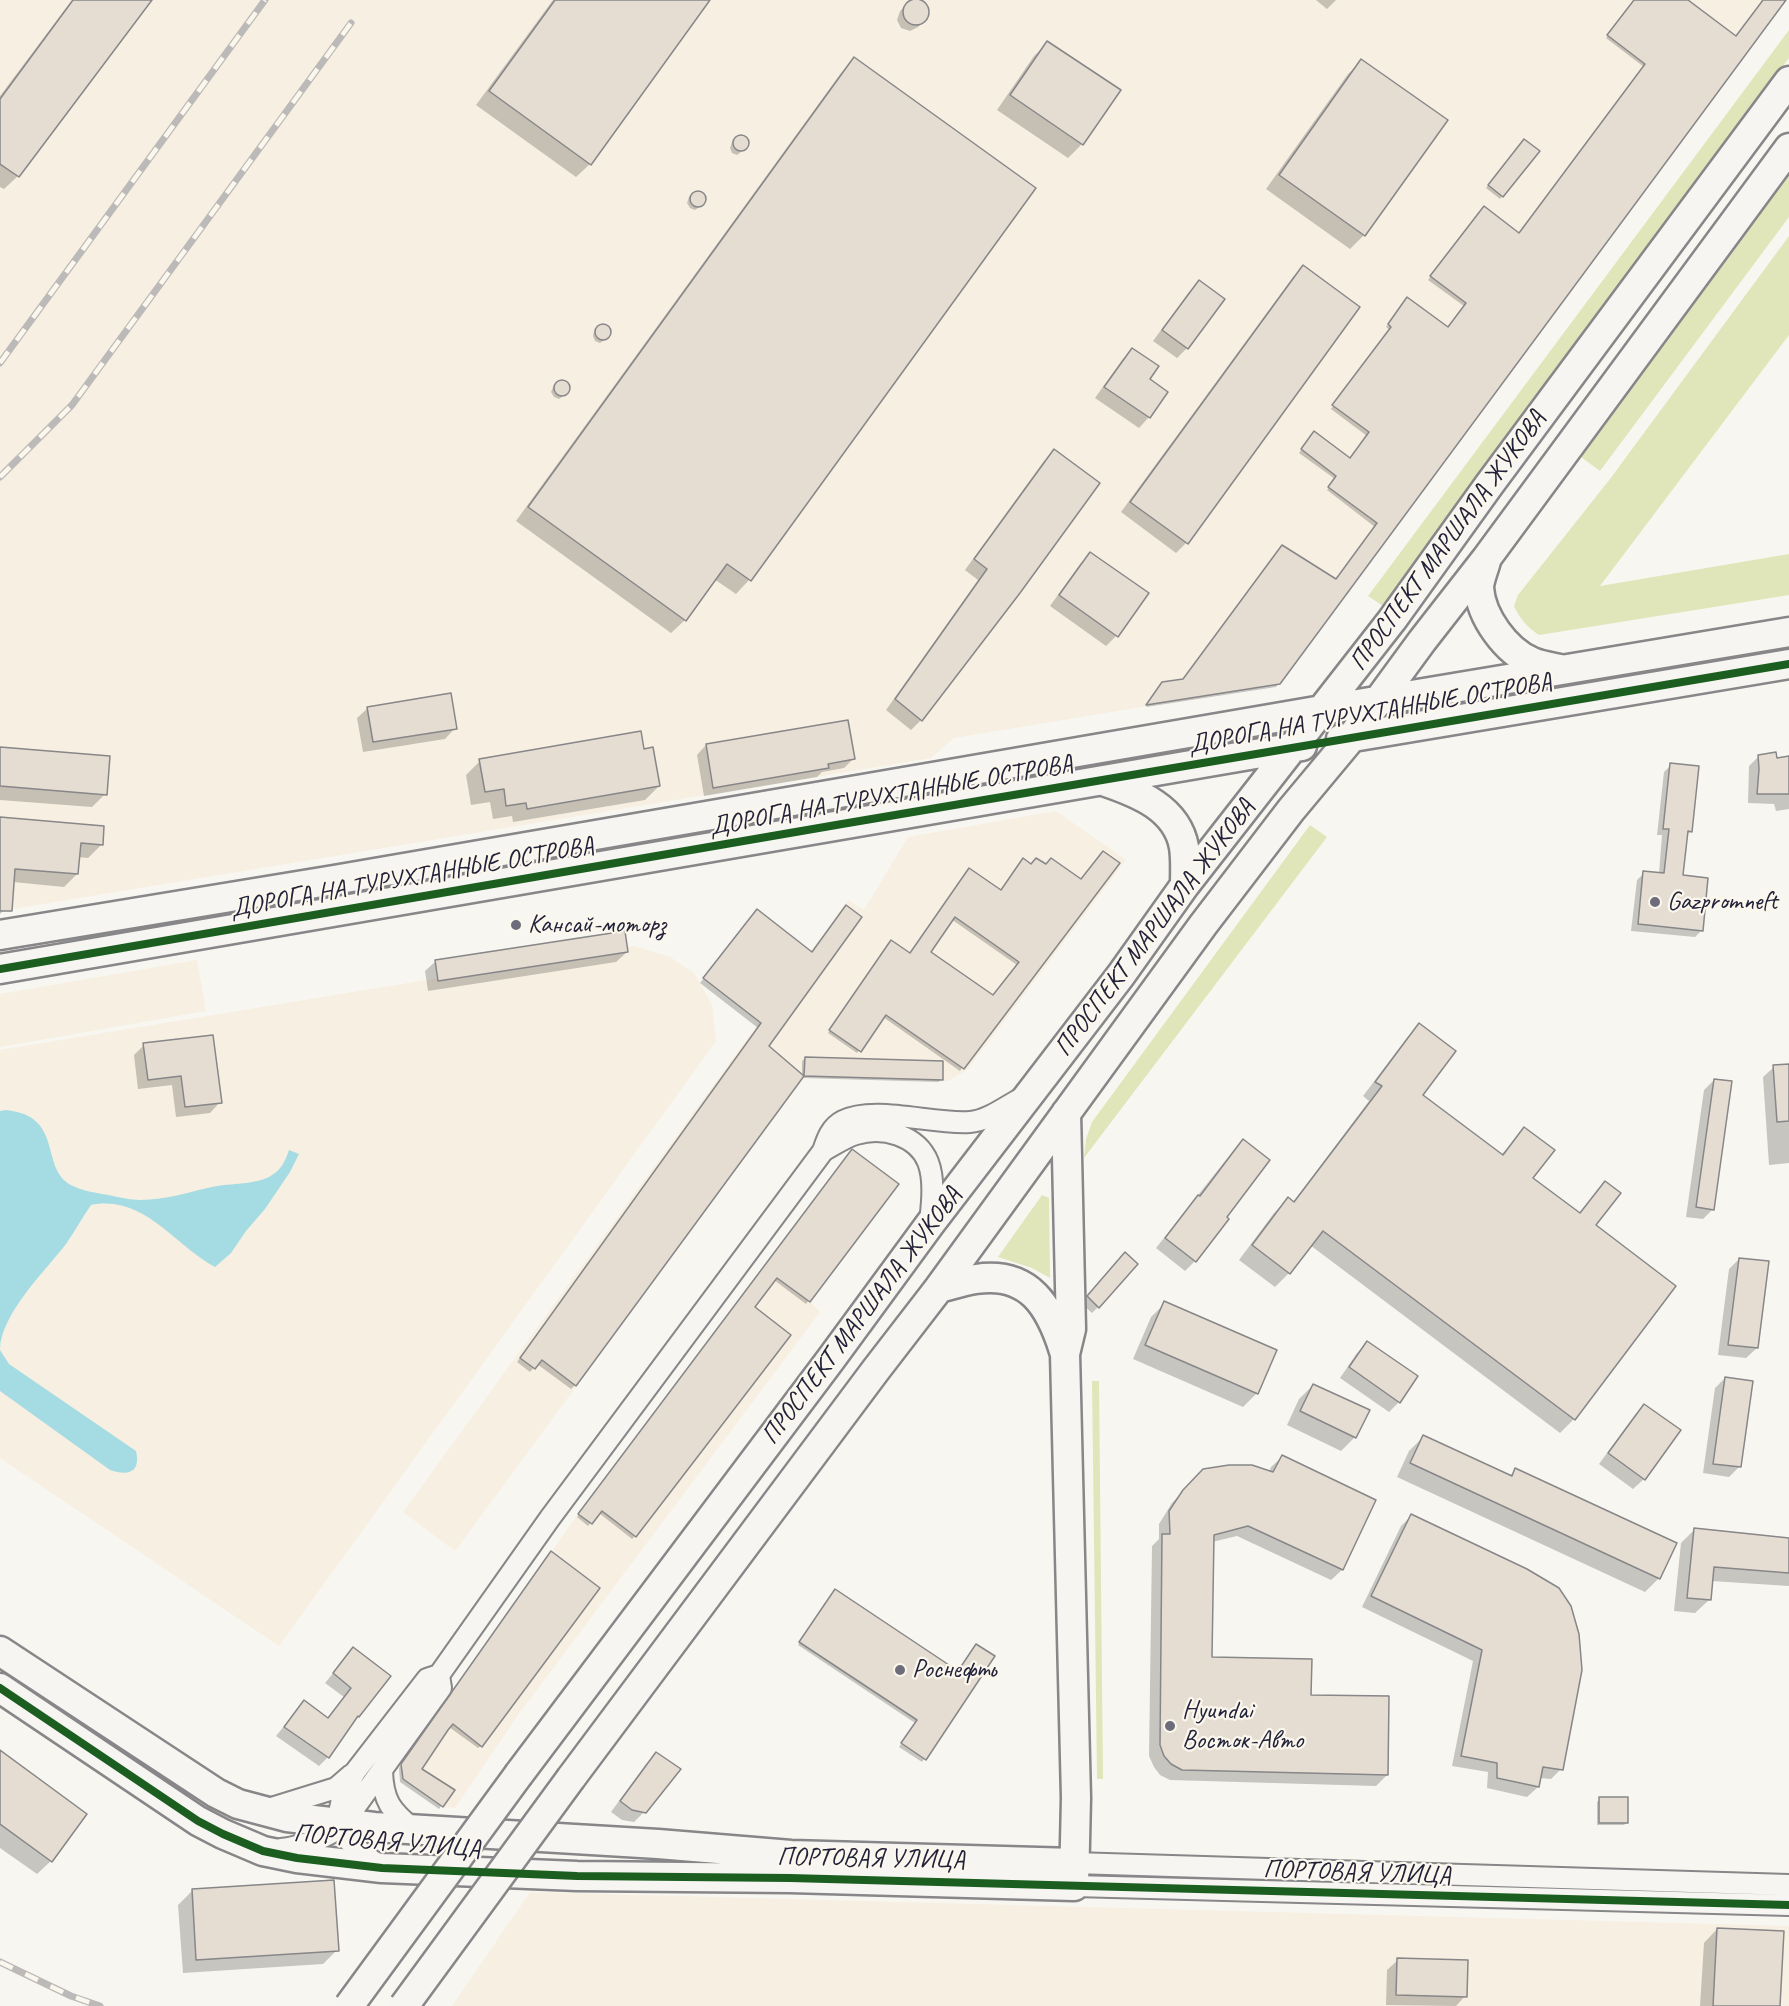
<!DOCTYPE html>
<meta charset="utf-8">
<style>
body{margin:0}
canvas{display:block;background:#f8f6f0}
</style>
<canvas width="1789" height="2006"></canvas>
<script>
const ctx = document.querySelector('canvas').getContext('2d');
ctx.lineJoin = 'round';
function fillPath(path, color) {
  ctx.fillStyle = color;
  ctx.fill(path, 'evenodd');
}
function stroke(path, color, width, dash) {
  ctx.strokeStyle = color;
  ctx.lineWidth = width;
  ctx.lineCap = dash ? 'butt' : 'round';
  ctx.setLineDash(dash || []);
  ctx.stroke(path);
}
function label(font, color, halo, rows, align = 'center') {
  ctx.font = font + ' Caveat,sans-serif';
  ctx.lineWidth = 4.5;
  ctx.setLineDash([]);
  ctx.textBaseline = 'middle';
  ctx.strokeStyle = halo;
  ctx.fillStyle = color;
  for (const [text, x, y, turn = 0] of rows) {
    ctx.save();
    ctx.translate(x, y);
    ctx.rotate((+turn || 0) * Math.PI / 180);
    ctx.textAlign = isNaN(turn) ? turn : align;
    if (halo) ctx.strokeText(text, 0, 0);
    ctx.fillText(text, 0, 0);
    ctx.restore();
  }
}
fillPath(new Path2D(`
 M0 0H1786L1280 684 954 738 931 758 0 911Z
 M1056 811 1126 860 967 1070 948 1081 805 1076 455 1551 403 1512 848 900 864 910 908 837Z
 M634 946 670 957 694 973 712 1005 716 1041 279 1646 0 1458V1050Z
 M197 960 206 1011 0 1047V994Z
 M852 1149 899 1184 810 1302 820 1312 518 1715 455 1808 443 1807 403 1779 401 1761 424 1728 434 1720 578 1514Z
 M530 1892 1789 1926V2006H452Z`), '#f7efe1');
fillPath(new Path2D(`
 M1789 30V58L1383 606 1368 596Z
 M1789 174V217L1600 471 1581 457Z
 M1789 236V335L1600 586 1789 554V595L1539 635C1527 627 1520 619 1514 606L1518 595 1610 479Z
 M1310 825 1327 837 1084 1158 1086 1139 1092 1122Z
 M1042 1195 1049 1198 1050 1278 1032 1268 998 1257Z
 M1092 1381H1099L1103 1779H1097Z`), '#e1e6ba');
fillPath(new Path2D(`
 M6 1110C66 1116 38 1170 73 1186 83 1191 97 1193 108 1195 119 1197 130 1200 140 1200 167 1200 191 1191 217 1186 234 1183 260 1185 275 1173 282 1168 286 1159 289 1150L299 1154 290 1172 265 1209 246 1231 231 1253 215 1267C174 1245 144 1194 91 1205 82 1218 75 1231 66 1244 45 1271 1 1314 0 1349V1111Z
 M0 1350 9 1364 136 1451C141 1473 128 1476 110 1470L0 1391Z`), '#a5dce3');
fillPath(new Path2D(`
 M72 0H150L18 176 4 189 0 187V96Z
 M553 0H708L590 164 576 177 476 105Z
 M915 0 924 2 928 11 925 20 918 27 910 31 901 28 897 20 900 11 907 4Z
 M1316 0H1336L1327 9Z
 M1634 0H1685L1736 38 1763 1 1761 0H1785L1279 683 1276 687 1146 707 1160 687 1184 681 1336 580 1375 527 1327 490 1335 479 1299 453 1312 436 1349 460 1367 436 1331 409 1390 330 1386 327 1405 302 1448 329 1464 306 1428 280 1481 211 1518 234 1644 67 1606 38Z
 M1048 43 1082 144 1068 158 997 110 1034 56Z
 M854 59 1034 189 749 580 736 594 714 579 685 620 671 633 516 521 841 73Z
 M1362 61 1446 120 1364 235 1350 249 1266 189 1348 74Z
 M740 136 745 138 748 143 746 148 737 155 732 153 730 148 732 142Z
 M1521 144 1502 196 1500 199 1486 188Z
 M698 192 703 193 705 198 704 204 695 210 690 208 687 203 689 197Z
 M1303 267 1186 543 1176 553 1121 512 1293 277Z
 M1199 282 1187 348 1177 358 1153 341 1189 292Z
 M603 325 608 327 611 331 609 337 600 343 595 341 593 336 594 331Z
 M1132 349 1148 379 1166 392 1149 417 1139 428 1095 398 1122 360Z
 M561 381 567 383 569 388 567 393 559 399 554 397 551 392 553 387Z
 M1054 451 1019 592 921 720 911 730 886 710 978 580 965 570 1044 461Z
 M1090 554 1116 636 1106 646 1050 606 1080 564Z
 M368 708 455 728 445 739 363 752 357 718Z
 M706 745 853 759 844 768 822 772 817 777 704 796 697 755Z
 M0 749 105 794 92 807 0 800Z
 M643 750 659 786 645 800 513 822 512 816 493 819 490 802 471 805 466 775 480 761Z
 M1759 756 1776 760 1789 758V809L1776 811 1774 804 1748 803 1749 766Z
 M1671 765 1691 831 1686 836 1682 877 1702 930 1695 937 1631 931 1637 880 1644 873 1659 874 1662 835H1657L1664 772Z
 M0 818 101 845 88 858 78 857 77 874 64 887 13 882 11 903 0 914Z
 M1031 866H1046L1081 881 960 1071 883 1017 857 1053 828 1033 889 945 909 955 966 873 1000 892ZM951 919 1017 965 993 997 928 952Z
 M753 915 812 953 767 1046 802 1076V1061L805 1058 941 1079 939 1082 801 1078 575 1385 571 1389 537 1364 530 1372 517 1362 758 1028 700 983Z
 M627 952 616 962 428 991 425 971 436 961Z
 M1419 1025 1421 1095 1501 1155 1524 1129 1531 1178 1578 1214 1605 1183 1594 1226 1674 1286 1574 1419 1560 1433 1310 1245 1289 1273 1275 1287 1239 1260 1274 1213 1288 1199 1293 1202 1369 1101 1363 1096 1406 1039Z
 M144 1045 220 1102 210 1113 176 1117 172 1085 138 1089 134 1055Z
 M1789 1066V1163L1769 1165 1763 1077 1774 1067Z
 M1714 1080 1713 1209 1703 1219 1686 1217 1704 1090Z
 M1243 1141 1195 1261 1185 1271 1156 1248 1233 1151Z
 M849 1153 896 1184 806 1304 774 1280 753 1308 789 1335 635 1536 632 1539 599 1513 588 1526 577 1517Z
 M1739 1259 1757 1348 1746 1358 1718 1355 1729 1269Z
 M1119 1261 1098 1307 1092 1313 1081 1303Z
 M1165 1303 1257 1393 1243 1407 1133 1359 1151 1317Z
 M1367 1343 1399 1402 1389 1412 1340 1378 1357 1353Z
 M1725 1378 1740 1466 1729 1477 1703 1473 1715 1388Z
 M1313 1385 1355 1437 1341 1451 1287 1425 1299 1399Z
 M1644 1406V1479L1633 1489 1599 1464 1634 1416Z
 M1423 1437 1509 1476 1516 1470 1659 1578 1645 1592 1397 1477 1409 1451Z
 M1282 1457 1374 1500 1342 1570 1331 1580 1237 1536 1212 1542 1210 1659 1309 1696 1387 1775 1376 1786 1170 1780 1160 1775 1154 1767 1149 1756 1152 1546 1159 1539V1524L1172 1503 1192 1482 1269 1472 1271 1467Z
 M1411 1516 1561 1769 1551 1779 1539 1778 1538 1787 1527 1797 1487 1788 1488 1772 1452 1766 1473 1661 1362 1607 1401 1526Z
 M1695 1529 1789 1539V1586L1711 1581 1709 1600 1695 1613 1674 1611 1681 1543Z
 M549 1556 481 1746 478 1748 449 1727 420 1770 452 1791 439 1809 400 1782 399 1768Z
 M832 1593 958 1672 993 1656 922 1762 899 1747 915 1723 798 1645Z
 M353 1649 389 1676 351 1723 328 1757 319 1766 276 1736 304 1702 327 1719 344 1697 325 1683Z
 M0 1752 51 1861 37 1874 0 1848Z
 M656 1754 644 1812 634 1822 622 1820 611 1812 646 1764Z
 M1600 1799 1627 1822 1624 1825H1597V1802Z
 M192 1891 337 1950 323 1964 183 1973 178 1905Z
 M1717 1929 1778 2006H1700L1704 1943Z
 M1398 1960 1465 1996 1456 2006 1386 2005 1387 1970Z`), '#0003');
const building = new Path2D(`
 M903 12a13 13 0 1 1 26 0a13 13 0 1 1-26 0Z
 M73 0H152L19 177 0 164V99Z
 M555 0H710L591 165 489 91Z
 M1634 0H1688L1736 36 1763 0H1786L1280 684 1146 705 1162 682 1183 679 1282 545 1336 579 1377 523 1328 487 1336 476 1301 449 1314 431 1350 458 1369 432 1332 405 1391 327 1388 324 1407 297 1448 327 1466 303 1430 276 1484 206 1519 233 1645 64 1607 35Z
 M1047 41 1121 90 1083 145 1010 95Z
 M854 57 1036 188 751 581 727 564 686 621 528 507Z
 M1361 59 1448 120 1365 236 1279 175Z
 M733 143a8 8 0 1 1 16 0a8 8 0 1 1-16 0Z
 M1524 139 1540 151 1503 197 1488 185Z
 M690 199a8 8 0 1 1 16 0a8 8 0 1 1-16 0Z
 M1303 265 1360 307 1188 544 1130 502Z
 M1199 280 1225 299 1188 349 1162 330Z
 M595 332a8 8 0 1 1 16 0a8 8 0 1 1-16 0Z
 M1132 348 1159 366 1150 379 1168 392 1150 418 1104 387Z
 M554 388a8 8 0 1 1 16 0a8 8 0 1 1-16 0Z
 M1054 449 1100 483 1020 593 922 721 895 699 987 569 974 559Z
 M1090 552 1149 593 1118 637 1059 595Z
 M451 693 457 729 373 742 367 707Z
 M848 720 855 759 828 764 829 768 713 788 706 744Z
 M641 731 644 749 653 747 660 786 527 809 526 803 506 806 504 789 485 792 479 759Z
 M0 747 110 756 107 795 0 786Z
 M1776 752 1777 758 1789 756V794H1757L1759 769 1758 755Z
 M1670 763 1699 766 1692 832 1688 831 1683 875 1708 878 1703 931 1638 924 1643 871 1664 873 1669 829H1663Z
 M0 817 104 826 103 845 81 843 78 874 15 869 12 911H0Z
 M1103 851 1120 863 964 1069 886 1015 861 1052 829 1030 891 940 910 953 969 868 1001 890 1023 858 1031 864 1036 858 1046 864 1051 858 1081 879ZM955 917 1019 962 993 995 931 952Z
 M846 905 862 917 769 1046 804 1076 576 1386 542 1360 535 1369 520 1358 761 1023 703 978 757 909 812 952Z
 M625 931 628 952 438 981 435 960Z
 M1419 1023 1456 1051 1423 1095 1503 1155 1524 1127 1555 1150 1533 1178 1580 1213 1605 1181 1621 1193 1596 1225 1676 1286 1575 1420 1323 1231 1290 1274 1252 1245 1288 1197 1294 1202 1382 1086 1375 1082Z
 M213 1035 222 1103 185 1107 181 1076 148 1080 143 1043Z
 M805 1057 943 1061V1080L804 1076Z
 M1789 1064V1121L1777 1122 1773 1065Z
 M1714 1079 1732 1081 1714 1210 1696 1207Z
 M1243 1139 1270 1160 1227 1217 1229 1219 1196 1262 1165 1238 1198 1195 1200 1196Z
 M852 1149 899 1184 810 1302 777 1278 755 1307 791 1335 636 1537 602 1511 592 1524 578 1514Z
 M1125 1252 1138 1264 1099 1308 1087 1296Z
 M1739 1258 1769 1261 1758 1348 1728 1345Z
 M1164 1301 1277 1350 1258 1394 1145 1345Z
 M1367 1341 1418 1376 1400 1403 1349 1367Z
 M1725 1377 1753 1381 1741 1467 1713 1464Z
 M1313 1384 1370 1410 1356 1438 1300 1411Z
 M1644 1404 1681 1430 1645 1480 1608 1453Z
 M1423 1435 1512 1476 1515 1468 1677 1543 1660 1579 1410 1463Z
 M1282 1455 1376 1500 1343 1570 1248 1526 1214 1535 1212 1657 1312 1659 1311 1695 1389 1696 1388 1775 1182 1770 1171 1764 1164 1756 1160 1745 1162 1534H1170L1169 1511 1183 1490 1203 1469 1229 1465H1252L1273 1472Z
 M1411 1514 1527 1569 1559 1588 1571 1606 1579 1634 1582 1670 1563 1770 1543 1767 1539 1787 1497 1778V1763L1461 1756 1482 1650 1371 1596Z
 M1694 1528 1789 1538V1573L1714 1567 1711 1600 1687 1598Z
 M551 1551 600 1588 482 1747 453 1724 448 1730 422 1769 455 1790 443 1807 403 1779 401 1764Z
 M835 1589 958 1671 976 1644 995 1656 926 1760 901 1743 917 1720 799 1642Z
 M353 1647 391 1676 359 1717 358 1716 329 1758 284 1727 304 1700 328 1718 351 1688 333 1673Z
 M0 1750 87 1814 52 1862 0 1824Z
 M656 1752 681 1769 646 1813 632 1810 620 1801Z
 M1599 1797H1628V1823H1599Z
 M334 1880 339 1951 196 1960 192 1889Z
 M1717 1928 1784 1931 1780 2006H1713Z
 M1397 1958 1468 1960 1467 1997 1396 1995Z`);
fillPath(building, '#e5ddd2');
stroke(building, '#878688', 1.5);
const street = new Path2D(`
 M823 1151C834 1145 845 1137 856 1134 883 1126 917 1135 928 1162 935 1180 932 1204 930 1223
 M382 1771C383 1801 391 1811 413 1829
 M265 1810 336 1788 351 1775
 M281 1849C303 1847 321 1839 340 1828L441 1688 439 1675
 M1074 1863 1789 1885
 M382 1868C372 1860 361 1853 352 1844 330 1822 341 1795 355 1772L427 1679 439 1675 550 1518 823 1151C827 1139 831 1127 843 1121 875 1105 934 1125 970 1122 987 1121 1005 1107 1020 1099
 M1074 1886 1789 1905`);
const secondary = new Path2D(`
 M1486 561C1484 569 1479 580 1479 588 1481 617 1506 651 1532 662 1541 666 1551 667 1560 669
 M1341 739 1789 664
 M1106 782C1138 793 1177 808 1184 847 1186 860 1185 873 1185 885
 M0 935 334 880 1322 710 1789 632
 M0 969 1302 746
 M939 1288C951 1285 963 1281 976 1279 1029 1271 1050 1306 1064 1351
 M0 1651 216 1793 238 1804 287 1817 374 1827 658 1844 791 1855 1074 1863
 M0 1688 198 1821 223 1834 263 1851 297 1858 382 1868 577 1876 790 1878 1074 1886 1076 1798 1065 1354 1071 1329 1066 1113
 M519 1774 831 1359 930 1224 1121 975 1185 885 1392 620 1489 485 1789 81
 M571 1778 875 1371 939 1288 1203 925 1291 810 1351 738 1422 641 1486 559 1789 148`);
stroke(street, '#878688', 24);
stroke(secondary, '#878688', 33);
stroke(street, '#f6f5f1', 20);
stroke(secondary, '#f6f5f1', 28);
const rail = new Path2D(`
 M0 363 265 0
 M0 477 72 405 351 23
 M0 1962 71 1996 100 2006`);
stroke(rail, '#bcbab9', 7);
stroke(rail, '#fbf7ec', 4.5, [14]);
const secondaryBridge = new Path2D(`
 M349 2006 519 1774
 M404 2006 571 1778`);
stroke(secondaryBridge, '#878688', 33, []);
stroke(secondaryBridge, '#f6f5f1', 28);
stroke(new Path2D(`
 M0 969 842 824 1789 664
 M0 1688 198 1821 223 1834 263 1851 297 1858 382 1868 577 1876 790 1878 1789 1905`), '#1b5e20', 8);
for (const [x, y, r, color] of [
 [1655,902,6,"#6d6c7a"],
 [516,925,6,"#6d6c7a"],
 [900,1670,6,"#6d6c7a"],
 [1170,1726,6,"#6d6c7a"]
]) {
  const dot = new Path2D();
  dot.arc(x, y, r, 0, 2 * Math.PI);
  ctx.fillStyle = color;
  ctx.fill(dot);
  stroke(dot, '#fbf7ec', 2);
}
label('26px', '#22223b', '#fbf7ec', [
 ["ПРОСПЕКТ МАРШАЛА ЖУКОВА",1448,541,-54],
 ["ДОРОГА НА ТУРУХТАННЫЕ ОСТРОВА",1370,714,-10],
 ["ДОРОГА НА ТУРУХТАННЫЕ ОСТРОВА",891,796,-10],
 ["ДОРОГА НА ТУРУХТАННЫЕ ОСТРОВА",412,878,-10],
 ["ПРОСПЕКТ МАРШАЛА ЖУКОВА",1155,928,-53],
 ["ПРОСПЕКТ МАРШАЛА ЖУКОВА",862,1316,-53],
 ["ПОРТОВАЯ УЛИЦА",387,1842,5],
 ["ПОРТОВАЯ УЛИЦА",871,1859,1],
 ["ПОРТОВАЯ УЛИЦА",1357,1873,2]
]);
label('26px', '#22223b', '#fbf7ec', [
 ["Gazpromneft",1667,902],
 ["Кансай-моторз",528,925],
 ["Роснефть",912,1670],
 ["Hyundai",1182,1711],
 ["Восток-Авто",1182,1741]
], 'left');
</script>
